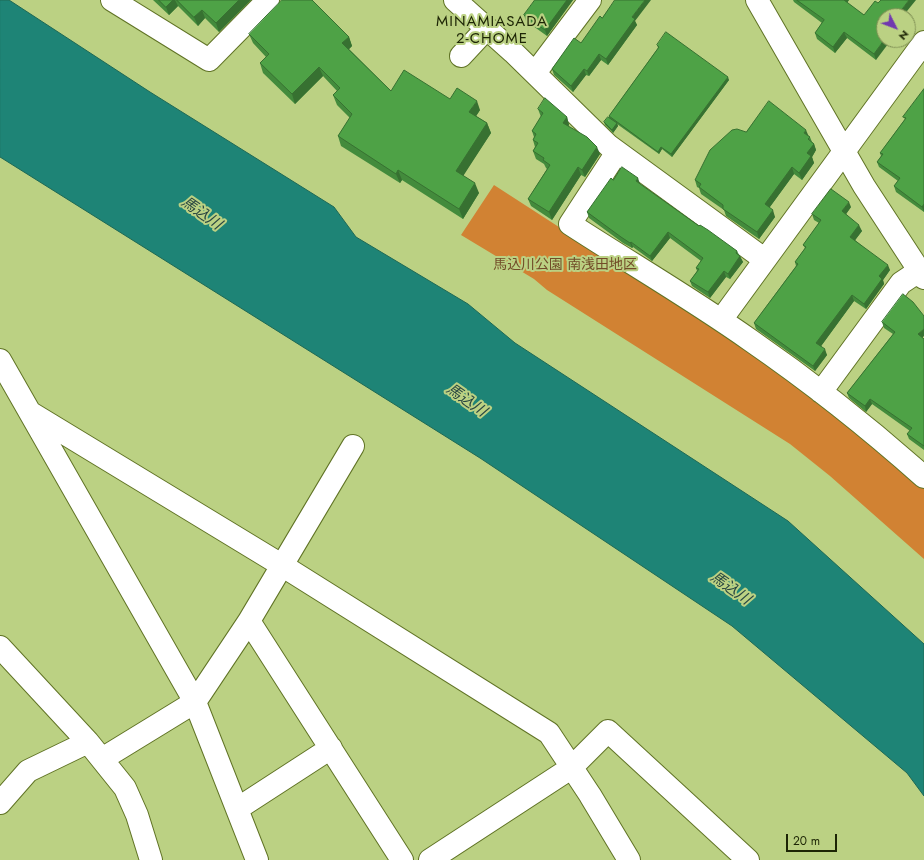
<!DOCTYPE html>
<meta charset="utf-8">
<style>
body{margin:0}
#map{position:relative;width:924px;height:860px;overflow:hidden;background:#bbd183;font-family:Jost,sans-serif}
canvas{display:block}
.north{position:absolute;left:876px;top:8px;width:40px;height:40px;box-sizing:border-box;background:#bbd183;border:1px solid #7c8c51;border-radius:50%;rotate:132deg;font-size:11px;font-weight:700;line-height:16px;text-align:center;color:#1d2505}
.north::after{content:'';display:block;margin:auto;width:14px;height:18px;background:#7138af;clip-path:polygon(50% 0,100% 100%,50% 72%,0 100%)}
.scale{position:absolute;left:786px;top:834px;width:51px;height:18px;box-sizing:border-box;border:2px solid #1d2505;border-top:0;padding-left:5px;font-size:12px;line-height:14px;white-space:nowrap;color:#1d2505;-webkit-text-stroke:3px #bbd183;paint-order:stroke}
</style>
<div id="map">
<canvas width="924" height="860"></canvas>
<div class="north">N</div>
<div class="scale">20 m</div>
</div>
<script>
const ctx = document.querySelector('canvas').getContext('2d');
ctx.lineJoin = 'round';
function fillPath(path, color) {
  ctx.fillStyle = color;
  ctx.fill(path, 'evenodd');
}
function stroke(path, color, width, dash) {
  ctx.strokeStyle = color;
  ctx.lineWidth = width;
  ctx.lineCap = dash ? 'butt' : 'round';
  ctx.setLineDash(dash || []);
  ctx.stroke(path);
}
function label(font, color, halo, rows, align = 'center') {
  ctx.font = font + ' Jost,"Noto Sans JP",sans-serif';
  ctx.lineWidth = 4;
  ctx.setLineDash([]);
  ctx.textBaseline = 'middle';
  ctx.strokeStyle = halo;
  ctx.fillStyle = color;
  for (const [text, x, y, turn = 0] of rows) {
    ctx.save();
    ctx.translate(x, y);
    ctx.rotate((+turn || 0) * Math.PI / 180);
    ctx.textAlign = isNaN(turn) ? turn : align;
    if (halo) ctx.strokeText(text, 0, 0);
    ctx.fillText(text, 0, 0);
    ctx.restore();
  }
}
fillPath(new Path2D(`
 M494 185 763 359 924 487V559L830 476 790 444 547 290 534 279 461 235Z`), '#d18233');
const water = new Path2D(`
 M0 0H9L150 92 334 207 356 237 468 304 515 343 788 521 924 644V796L907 773 732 626 480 458 0 157Z`);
fillPath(water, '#1e8476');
stroke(water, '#1e6854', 1);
const minor = new Path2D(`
 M112 0 209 60 268 0
 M455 0 513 52 609 146 764 259
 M757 0 864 186 924 278
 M461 56 487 28
 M535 73 590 0
 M617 152 570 224C630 263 692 299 750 340 811 382 869 428 924 477
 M721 320 924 42
 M0 360 195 702 257 860
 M821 392 901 283 919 271
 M31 413 283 566 549 733 590 795 629 860
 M249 621 402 860
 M0 647 88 742 125 788 137 815 151 860
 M102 759 195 702 249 621 353 446
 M0 803 28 771 88 742
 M237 809 331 748
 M430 860 571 768 608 731 748 860`);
stroke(minor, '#607325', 24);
stroke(minor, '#fff', 22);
fillPath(new Path2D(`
 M153 0H251L219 32 205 18 198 26 178 6 169 15Z
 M535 0H573L547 36 526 21 524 15Z
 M793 0H849L847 3 864 15 884 16 876 60 847 38 835 53 817 39 815 33 822 23 794 2Z
 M602 18 635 21 637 25 608 65 601 60 589 76 586 75 573 92 554 75 552 69 581 43Z
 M249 34 349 37 352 46 349 49 391 91 450 99 480 110 476 116 487 123 491 133 463 175 479 193 463 219 402 180 400 183 341 146 338 136 350 118 337 105 333 95 337 91 323 76 295 104 263 73 260 63 266 57 253 43Z
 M657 45 729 80 672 157 662 149 659 154 617 124 618 126 613 133 605 125 604 122 609 118V116L658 48Z
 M924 89V212L896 192 894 186 898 181 879 167 877 162 881 156 880 153 905 119 903 117Z
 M538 109 567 117 569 125 568 126 600 154 585 177 581 175 552 220 531 206 528 199 547 169 546 168 544 164 536 159 533 151 535 147 533 140 534 137 532 131 541 117Z
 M746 132 808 136 810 137 812 142 814 144 816 150 812 157 814 163 802 180 794 174 769 208 775 217 759 239 726 216 724 210 701 194 699 188 697 187 695 180Z
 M613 180 640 184 699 226 737 251 743 262 730 279 726 277 710 298 692 286 690 281 697 271 696 268 701 261 670 238 652 261 633 247 632 248 623 243 589 218 587 212Z
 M851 207 846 214 862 231 855 240 890 270 883 280 884 284 866 309 854 301 821 346 827 355 815 371 756 329 754 323 796 266 795 262 805 248 803 245 819 223 814 220 812 214Z
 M882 322 922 337 924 339V450L909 439 907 434 910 431 872 404 866 412 849 398 847 393 893 334 884 328Z`), '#438b3c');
fillPath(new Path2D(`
 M173 0H175L178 6 169 15 166 7Z
 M239 0H251L219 32 216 23Z
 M567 0H573L547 36 545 30Z
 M645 0H651L635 21 637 25 608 65 606 59 632 17Z
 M843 0H849L845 5Z
 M909 0H916L903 16H897Z
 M202 10 205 18 198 26 194 17Z
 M844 32 847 38 835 53 833 47Z
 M349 37 352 46 346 52 342 43Z
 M884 40H891L876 60 874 54Z
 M599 54 601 60 589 76 587 71Z
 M319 67 323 76 295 104 292 94Z
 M584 69 586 75 573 92 571 86Z
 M728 77 729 80 672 157 671 154Z
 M477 101 480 110 473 121 469 112Z
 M567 117 569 125 566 130 563 123Z
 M487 123 491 133 460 181 456 171Z
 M617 123 618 126 613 133 612 130Z
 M806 130 809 137 804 133Z
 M814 144 816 150 812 157 814 163 802 180 799 173 807 153Z
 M597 147 600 154 585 177 582 170Z
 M661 147 662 149 659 154 658 152Z
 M578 167 581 175 552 220 549 212Z
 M792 167 794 174 767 211 765 204Z
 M398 170 402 180 400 183 396 174Z
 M638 178 640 184 636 181Z
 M475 183 479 193 463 219 459 209Z
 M849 202 851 207 844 217 842 211Z
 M924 204V212L922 207Z
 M773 210 775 217 759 239 757 232Z
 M859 225 862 231 853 243 850 237Z
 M668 232 670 238 652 261 650 256Z
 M631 242 633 247 632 248 630 243Z
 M740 256 743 262 730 279 728 274Z
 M888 265 890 270 883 280 884 284 866 309 864 304 879 276Z
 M724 271 726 277 710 298 708 292Z
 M852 295 854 301 819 349 816 343Z
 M924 329V336L920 340 918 334Z
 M825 349 827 355 815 371 813 366Z
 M870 399 872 404 866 412 865 406Z`), '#377131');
const building = new Path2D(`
 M159 0H173L166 7Z
 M177 0H239L216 23 202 10 194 17Z
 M282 0H312L349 37 342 43 391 91 404 70 450 99 457 88 477 101 469 112 487 123 456 171 475 183 459 209 398 170 396 174 338 136 352 114 333 95 340 88 319 67 292 94 260 63 269 54 249 34Z
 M535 0H567L545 30 524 15Z
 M615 0H645L632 17 635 19 606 59 599 54 587 71 584 69 571 86 552 69 574 38 581 43 600 16 602 18Z
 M797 0H844L864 15 875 1 878 3 881 0H909L897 16H884V40L874 54 844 32 833 47 815 33 824 20Z
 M666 32 728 77 671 154 661 147 658 152 609 116 659 47 657 45Z
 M924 89V204L922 207 894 186 900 178 877 162 883 154 880 153 906 118 903 117Z
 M545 98 567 117 563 123 587 137 597 147 582 170 578 167 549 212 528 199 550 165 543 160 544 158 533 151 538 143 533 140 536 134 532 131 543 113 538 109Z
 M769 101 806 130 804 133 810 137 808 139 814 144 807 153 811 156 799 173 792 167 765 204 773 210 757 232 723 209V205L699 187 701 184 695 180 710 150 732 130 737 129 746 132Z
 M608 117 617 123 612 130 604 122Z
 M622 167 638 178 636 181 699 226 700 225 708 230 737 251 736 253 740 256 728 274 724 271 708 292 690 281 699 269 696 268 703 258 668 232 650 256 631 242 630 243 621 237 587 212 611 178 613 180Z
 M831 189 849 202 842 211 859 225 850 237 888 265 879 276 882 279 864 304 852 295 816 343 825 349 813 366 754 323 798 264 795 262 806 247 803 245 821 220 812 214Z
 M903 294 913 302 924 316V329L918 334 924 339V446L907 434 912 428 870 399 865 406 847 393 895 332 882 322Z`);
fillPath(building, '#4ea246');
stroke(building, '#377131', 1);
label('14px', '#724c28', '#bbd183', [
 ["馬込川公園 南浅田地区",565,266]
]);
ctx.letterSpacing = '1px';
label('15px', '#1d2505', '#bbd183', [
 ["MINAMIASADA",492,22],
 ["2-CHOME",492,39]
]);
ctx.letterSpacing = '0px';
label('italic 15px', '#2a4742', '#bbd183', [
 ["馬込川",201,214,35],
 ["馬込川",466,401,35],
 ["馬込川",730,589,35]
]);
</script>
